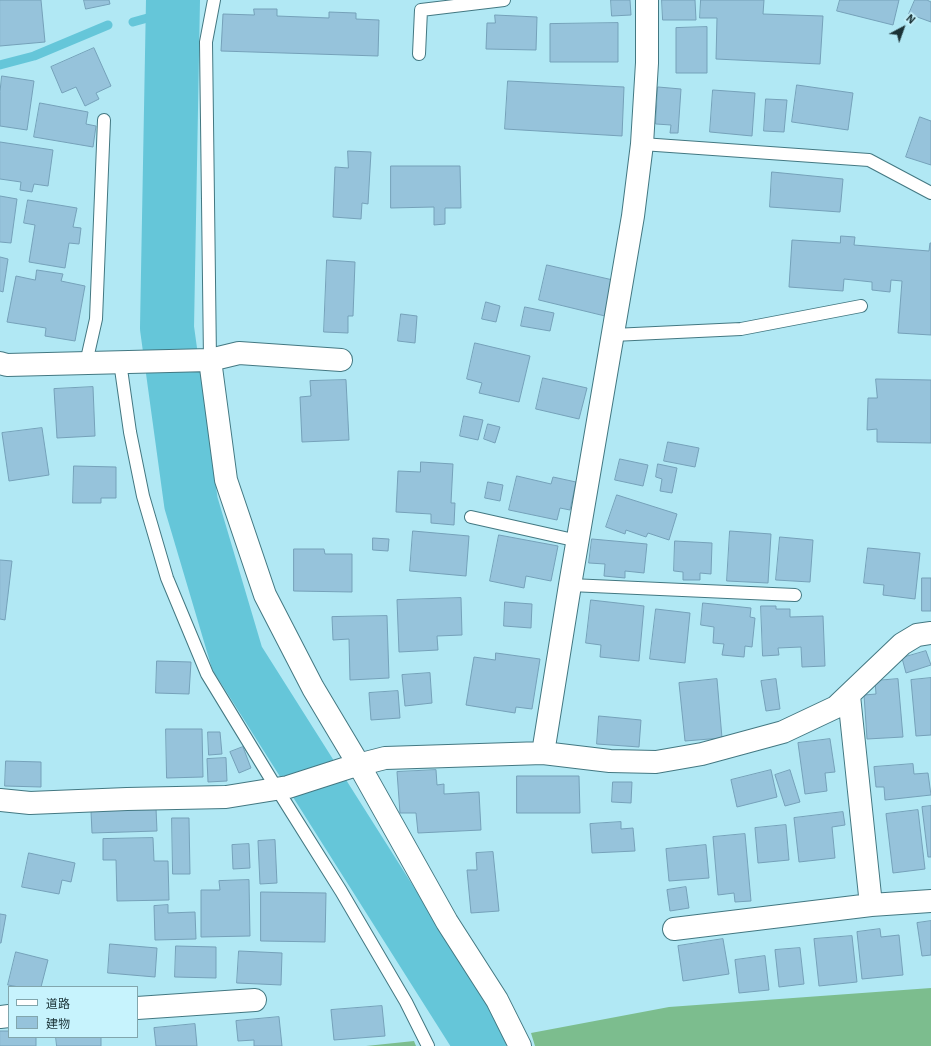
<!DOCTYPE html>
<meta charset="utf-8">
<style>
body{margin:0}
#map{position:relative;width:931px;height:1046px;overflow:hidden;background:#b1e8f4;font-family:"IBM Plex Sans","Noto Sans JP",sans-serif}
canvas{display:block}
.legend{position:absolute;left:8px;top:986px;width:130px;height:52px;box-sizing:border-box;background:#c7f3fd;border:1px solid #82a6ad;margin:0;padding:5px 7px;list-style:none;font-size:12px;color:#1b3236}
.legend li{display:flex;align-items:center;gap:8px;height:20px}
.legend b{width:20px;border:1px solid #82a6ad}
.north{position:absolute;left:883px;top:8px;width:40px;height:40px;-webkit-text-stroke:3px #c7f3fd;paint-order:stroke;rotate:41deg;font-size:11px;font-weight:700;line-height:16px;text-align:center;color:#1b3236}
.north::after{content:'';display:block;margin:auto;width:14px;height:18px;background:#1b3236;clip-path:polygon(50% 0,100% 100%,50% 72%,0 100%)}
</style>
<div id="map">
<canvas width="931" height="1046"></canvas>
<ul class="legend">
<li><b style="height:5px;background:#fff"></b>道路</li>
<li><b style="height:11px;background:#96c3db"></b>建物</li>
</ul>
<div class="north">N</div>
</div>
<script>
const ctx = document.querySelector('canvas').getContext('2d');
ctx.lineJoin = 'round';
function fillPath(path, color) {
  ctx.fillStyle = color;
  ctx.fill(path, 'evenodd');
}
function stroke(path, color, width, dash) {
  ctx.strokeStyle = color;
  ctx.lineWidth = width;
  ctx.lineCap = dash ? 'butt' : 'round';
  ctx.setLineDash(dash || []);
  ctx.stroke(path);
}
fillPath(new Path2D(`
 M931 988V1046H535L531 1033 669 1007Z
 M414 1041 416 1046H366Z`), '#7cbd8e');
stroke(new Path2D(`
 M133 22 173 11
 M0 65 34 56 108 25`), '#65c6d9', 9);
stroke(new Path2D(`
 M173 0 167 328 191 503 237 658 476 1036 479 1046`), '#65c6d9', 54);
const building = new Path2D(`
 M0 0H41L45 42 0 46Z
 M84 0H109L110 4 86 9Z
 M611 0H630L631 15 612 16Z
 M662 0H695L696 20H663Z
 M701 0H764L763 14 823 16 820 64 716 59 717 18H700Z
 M840 0H899L893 25 837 11Z
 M915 0H927L931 2V22L909 14Z
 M254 9H277V16L329 18V12L356 13V19L379 20 378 56 221 51 223 14 254 15Z
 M495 15 537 17 536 50 486 49 487 23H495Z
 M618 23V62H550V24Z
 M707 27V73H676V28Z
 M94 48 111 86 96 93 99 99 85 106 76 87 62 93 51 67Z
 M2 76 34 81 27 130 0 126V92Z
 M508 81 624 87 622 136 505 129Z
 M797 85 853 93 848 130 792 122Z
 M658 87 681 89 678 133H670L671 125 656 124Z
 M713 90 755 93 752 136 710 132Z
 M766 99 787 100 784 132 764 131Z
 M40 103 88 112 86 124 96 126 93 147 34 137Z
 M920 117 931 121V165L906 157Z
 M0 142 53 150 48 186 34 184 32 192 20 190 21 182 0 179Z
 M348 151 371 152 368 204 362 203 361 219 333 217 335 167 348 168Z
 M391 166H460L461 208H445V224L434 225V207L391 208Z
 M772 172 843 179 840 212 770 207Z
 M0 196 17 199 11 243 0 242Z
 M28 200 77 208 73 227 81 228 79 244 69 243 65 268 29 262 35 225 24 223Z
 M841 236 855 237 854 245 929 251 930 243H931V335L898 333 902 281 891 280 890 292 872 290V282L844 279 843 291 789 287 792 240 840 243Z
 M0 257 8 259 3 292 0 291Z
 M327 260 355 262 353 316H348V333L324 332Z
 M547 265 613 280 605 316 539 300Z
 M37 270 63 274 61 281 85 286 75 341 45 336 46 328 7 322 16 276 35 280Z
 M486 302 500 306 496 322 482 319Z
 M525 307 554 313 550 331 521 326Z
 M401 314 417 316 415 343 398 341Z
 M475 343 530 356 519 402 479 393 482 383 467 379Z
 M543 378 587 388 579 419 536 409Z
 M876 379 931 380V443L877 442V429L867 430 868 398H877Z
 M346 380 349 440 302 442 300 397 311 396 310 381Z
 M93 387 95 436 57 438 54 389Z
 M464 416 483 420 478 440 460 436Z
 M488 424 500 427 495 443 484 439Z
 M42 428 49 475 9 481 2 433Z
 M668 442 699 448 695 467 664 461Z
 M620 459 648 465 643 486 615 480Z
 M421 462 453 464 451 503H455L454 525 431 523V514L396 512 398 471 420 472Z
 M658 464 677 468 672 493 660 491 662 479 656 477Z
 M74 466 116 467V498H101V503H73Z
 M517 476 551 484 553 477 576 482 570 510 560 508 557 520 509 510Z
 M488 482 503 485 500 501 485 498Z
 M617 495 677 514 669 540 648 533 646 537 626 530 625 534 606 527Z
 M413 531 469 536 466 576 410 571Z
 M730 531 771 534 768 583 727 581Z
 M499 535 558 546 551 581 526 576 524 588 490 581Z
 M780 537 813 540 810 582 776 580Z
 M373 538 389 539 388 551 373 550Z
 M592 539 647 544 644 573 625 571V578L604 576 605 564 589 563Z
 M675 541 712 543 711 574 700 573V580H683V572L674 571Z
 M868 548 920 553 915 599 883 595 884 585 864 583Z
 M294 549H324L325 554H352V592L294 591Z
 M0 560 12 561 5 620 0 619Z
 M922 578H931V611H922Z
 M461 598 462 635 437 636 438 650 399 652 397 600Z
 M591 600 644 606 639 661 600 657 601 645 586 643Z
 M505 602 532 604 531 628 504 626Z
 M703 603 751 608 750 617 755 618 752 647 745 646 744 657 722 655 724 644 713 643 714 627 701 625Z
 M761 606H776V609H790V617L823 616 825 666 802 667 801 647 778 648 779 655 763 656Z
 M656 609 690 613 685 663 650 659Z
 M387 616 389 678 350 680 349 639 333 640 332 617Z
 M926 651 931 665 906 673 902 658Z
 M496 653 540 659 532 709 516 707 515 713 466 705 474 657 495 660Z
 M157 661 191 662 189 694 156 693Z
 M430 673 432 703 405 706 402 675Z
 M931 678V735L916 736 911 680Z
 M717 679 722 738 685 741 679 683Z
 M776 679 780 709 766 711 761 681Z
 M898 679 903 737 867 739 864 695 876 694 875 681Z
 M398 691 400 718 371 720 369 693Z
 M599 716 641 720 639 747 597 744Z
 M166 729H202L203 777 167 778Z
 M208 732H220L222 754 209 755Z
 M830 739 835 772 825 773 827 791 805 794 798 743Z
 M243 747 251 768 239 773 230 752Z
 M226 758 227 781 208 782 207 759Z
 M6 761 41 762V787L5 786Z
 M913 764 914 774 928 773 931 795 885 800 884 787H876L874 767Z
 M436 770 437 785 444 784V794L479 792 481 830 418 833 416 813H400L397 772Z
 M771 770 777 797 737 807 731 780Z
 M790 770 800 802 785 806 775 775Z
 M517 776H579L580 813H517Z
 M613 782H632L631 803 612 802Z
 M931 806V857H928L922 807Z
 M156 808 157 831 92 833 91 811Z
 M918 810 925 869 893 873 886 814Z
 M843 812 845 825 832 827 835 858 799 862 794 818Z
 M172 818H189L190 874H173Z
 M621 822V829L633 828 635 851 592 853 590 824Z
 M786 825 789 860 758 863 755 828Z
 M745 834 751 901 735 902 734 893 718 895 713 837Z
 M153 838 154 861H168L169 900 117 901 116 860H103V839Z
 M275 840 277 883 260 884 258 841Z
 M249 844 250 868 233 869 232 845Z
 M706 845 709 878 669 881 666 849Z
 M493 852 499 911 471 913 467 870H477L476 853Z
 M29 853 75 863 71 882 62 880 59 894 22 887Z
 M249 880 250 936 201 937V890H220L219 881Z
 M686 887 689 908 670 911 667 890Z
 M261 892 326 893 325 942 261 941Z
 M168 905V913L195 912 196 939 155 940 154 906Z
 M0 914 6 915 1 943H0Z
 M931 921V955L922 956 917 923Z
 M880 929 881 937 899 935 903 975 862 979 857 932Z
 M852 936 857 982 819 986 814 939Z
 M723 939 729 974 683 981 678 946Z
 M110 944 157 948 155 977 108 973Z
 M176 946 216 947V978L175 977Z
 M800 948 804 984 779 987 775 950Z
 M239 951 282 953 281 985 237 983Z
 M16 952 48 960 41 987H19L8 985Z
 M765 956 769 990 739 993 735 960Z
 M382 1006 385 1036 334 1040 331 1010Z
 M279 1017 282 1046H254V1040L238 1041 236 1021Z
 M195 1024 197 1046H156L154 1028Z
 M0 1031H9V1037H36V1046H0Z
 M56 1037H101V1046H57Z`);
fillPath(building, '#96c3db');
stroke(building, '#75a1b9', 1);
const service = new Path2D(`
 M419 54 421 10 504 0
 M642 144 869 160 931 193
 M613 335 741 329 861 306
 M210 360 206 42 214 0
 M120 362 130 432 143 496 167 578 207 674 277 789 341 891 406 1002 428 1046
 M86 363 96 319 104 120
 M471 517 578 541
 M570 585 795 595`);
const minor = new Path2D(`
 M210 360 239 353 341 360
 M0 363 7 365 210 360 226 480 265 595 313 688 359 765 447 922 497 1000 520 1046
 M849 696 871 905
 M543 753 570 585 633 216 642 144 647 63V0
 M0 800 30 803 127 799 226 797 288 787 350 767 385 758 543 753 610 761 656 762 702 754 783 732 836 707 902 644 917 635 931 633
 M674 929 871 905 931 901
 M137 1008 255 1000
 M0 1017 9 1016`);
stroke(service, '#437882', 14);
stroke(minor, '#437882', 24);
stroke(service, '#fff', 12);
stroke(minor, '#fff', 22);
</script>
